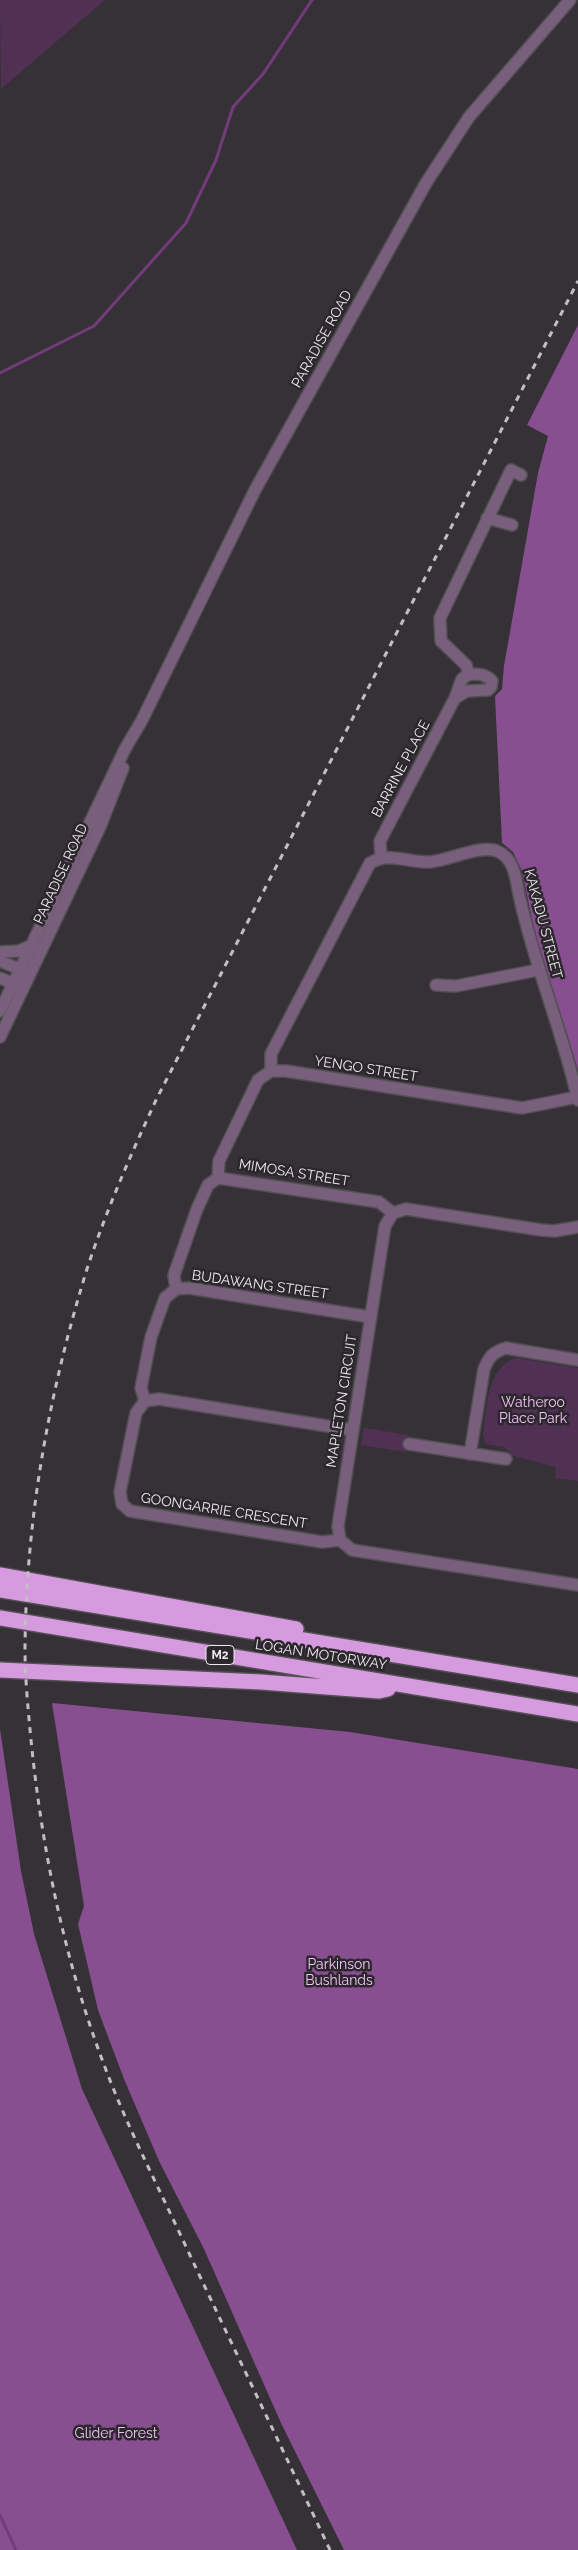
<!DOCTYPE html>
<style>
body{margin:0}
canvas{display:block;background:#363137}
</style>
<canvas width="578" height="2550"></canvas>
<script>
const ctx = document.querySelector('canvas').getContext('2d');
ctx.lineJoin = 'round';
function fillPath(path, color) {
  ctx.fillStyle = color;
  ctx.fill(path, 'evenodd');
}
function stroke(path, color, width, dash) {
  ctx.strokeStyle = color;
  ctx.lineWidth = width;
  ctx.lineCap = dash ? 'butt' : 'round';
  ctx.setLineDash(dash || []);
  ctx.stroke(path);
}
function label(font, color, halo, rows, align = 'center') {
  ctx.font = font + ' Raleway,sans-serif';
  ctx.lineWidth = 5;
  ctx.setLineDash([]);
  ctx.textBaseline = 'middle';
  ctx.strokeStyle = halo;
  ctx.fillStyle = color;
  for (const [text, x, y, turn = 0] of rows) {
    ctx.save();
    ctx.translate(x, y);
    ctx.rotate((+turn || 0) * Math.PI / 180);
    ctx.textAlign = isNaN(turn) ? turn : align;
    if (halo) ctx.strokeText(text, 0, 0);
    ctx.fillText(text, 0, 0);
    ctx.restore();
  }
}
fillPath(new Path2D(`
 M0 0H105L1 89Z
 M516 1358 578 1368V1481L555 1478 556 1467 514 1456 504 1447 485 1444 483 1435C487 1410 486 1367 516 1358Z
 M364 1428 409 1435 406 1452 361 1445Z`), '#503154');
fillPath(new Path2D(`
 M578 325V1070L538 948 522 871 513 852 502 843 495 696 502 689 504 666 538 473 548 436 527 425Z
 M52 1703 350 1732 578 1769V2550H344L281 2423 204 2249 159 2161 124 2079 98 2010 78 1924 84 1906Z
 M0 1729 21 1871 34 1934 82 2089 297 2550H0Z`), '#874f8f');
stroke(new Path2D(`
 M0 373 94 326 186 223 216 160 233 107 263 74 312 0
 M0 2515 16 2550`), '#723b79', 3);
const minor = new Path2D(`
 M487 518 512 525
 M469 674 466 665 441 641 440 618 511 470 521 475
 M381 856 380 841 455 698 462 679 469 674C478 674 486 674 492 681L491 687 488 690 467 691 455 698
 M0 952 19 951 32 945
 M0 961 27 972
 M0 978 19 986
 M436 985 456 986 538 970
 M0 1011 125 749 142 720 255 490 426 183 469 117 570 0
 M0 1037 100 827 123 768
 M271 1071V1054L370 863C390 851 407 863 429 862 448 861 483 843 499 852 516 860 516 883 520 899 535 967 563 1032 578 1100
 M218 1178 219 1161 258 1080 271 1071H286L522 1108 577 1097
 M578 1227 555 1231 541 1230 406 1209 393 1213 385 1226 338 1526 340 1540 352 1550 578 1585
 M176 1289 174 1275 197 1209 208 1185 218 1178 379 1202 393 1213
 M145 1401 141 1388 151 1337 165 1298 176 1289 189 1288 370 1317
 M409 1444 506 1459
 M470 1454 484 1369C489 1357 493 1352 506 1348L578 1360
 M340 1540 322 1542 130 1511 122 1504 120 1492 136 1413 145 1401 159 1399 352 1430`);
const highway = new Path2D(`
 M0 1575 296 1629
 M0 1590 578 1685
 M0 1618 578 1714
 M0 1670 261 1682 379 1691 388 1689`);
stroke(minor, '#534f54', 14);
stroke(highway, '#534f54', 18);
stroke(minor, '#785f7b', 11);
stroke(highway, '#d69ade', 15);
stroke(new Path2D(`
 M330 2550C283 2450 235 2351 188 2251 159 2188 127 2127 103 2062 64 1958 42 1849 31 1740 28 1709 25 1678 25 1648 26 1519 49 1392 87 1269 106 1211 131 1154 157 1098L578 281`), '#c2bfc3', 3, [6, 6]);
for (const [x, y, w] of [
 [220,1655,28]
]) {
  const box = new Path2D();
  box.roundRect(x - w / 2, y - 9.5, w, 19, 4);
  ctx.fillStyle = '#2c272c';
  ctx.fill(box);
  stroke(box, '#edeaee', 1);
}
label('bold 12px', '#edeaee', null, [
 ["M2",220,1655]
]);
label('14px', '#edeaee', '#2c272c', [
 ["PARADISE ROAD",322,339,-61],
 ["BARRINE PLACE",401,769,-62],
 ["PARADISE ROAD",61,874,-65],
 ["KAKADU STREET",543,924,75],
 ["YENGO STREET",366,1069,9],
 ["MIMOSA STREET",294,1173,9],
 ["BUDAWANG STREET",260,1285,8],
 ["MAPLETON CIRCUIT",342,1401,-81],
 ["GOONGARRIE CRESCENT",224,1511,9],
 ["LOGAN MOTORWAY",321,1655,9]
]);
label('14px', '#f0c1f5', '#2c272c', [
 ["Watheroo",533,1403],
 ["Place Park",533,1419],
 ["Parkinson",339,1965],
 ["Bushlands",339,1981],
 ["Glider Forest",116,2434]
]);
</script>
